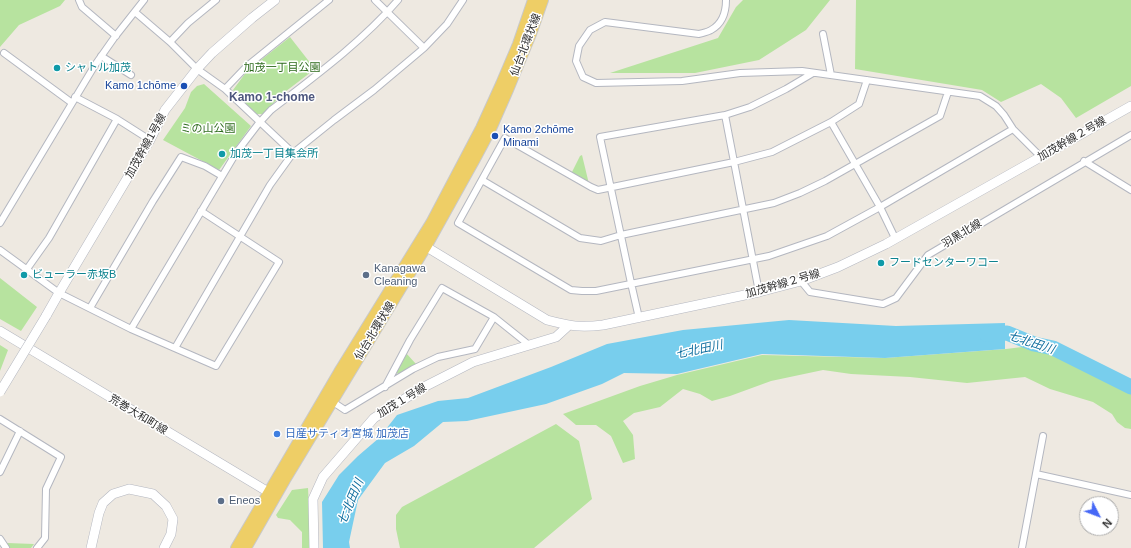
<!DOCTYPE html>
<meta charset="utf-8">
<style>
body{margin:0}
#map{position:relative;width:1131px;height:548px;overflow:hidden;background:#eee9e1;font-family:Arial,sans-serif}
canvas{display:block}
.north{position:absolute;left:1079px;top:496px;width:40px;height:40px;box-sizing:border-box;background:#fff;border:1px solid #ababab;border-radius:50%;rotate:132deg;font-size:11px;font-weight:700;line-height:16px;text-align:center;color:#2e2e2e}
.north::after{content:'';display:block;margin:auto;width:14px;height:18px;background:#4668f6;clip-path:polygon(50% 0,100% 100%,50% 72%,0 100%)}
</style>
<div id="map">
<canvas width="1131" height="548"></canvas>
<div class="north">N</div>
</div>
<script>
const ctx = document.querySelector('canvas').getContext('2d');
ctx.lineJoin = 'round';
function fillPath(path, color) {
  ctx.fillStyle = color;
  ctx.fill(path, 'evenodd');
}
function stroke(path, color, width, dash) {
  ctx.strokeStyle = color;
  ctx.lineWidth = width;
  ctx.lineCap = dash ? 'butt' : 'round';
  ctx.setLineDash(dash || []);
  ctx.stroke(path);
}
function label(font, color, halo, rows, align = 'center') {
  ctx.font = font + ' Arial,"Noto Sans JP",sans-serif';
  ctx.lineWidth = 3;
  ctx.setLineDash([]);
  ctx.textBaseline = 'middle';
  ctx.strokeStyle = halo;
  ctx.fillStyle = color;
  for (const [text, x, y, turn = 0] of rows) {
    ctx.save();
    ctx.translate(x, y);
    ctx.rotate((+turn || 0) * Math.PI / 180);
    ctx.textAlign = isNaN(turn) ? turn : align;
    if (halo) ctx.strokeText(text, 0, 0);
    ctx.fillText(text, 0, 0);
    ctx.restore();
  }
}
fillPath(new Path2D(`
 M0 0H65L60 6 19 25 0 47Z
 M743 0H830L806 30 759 60 695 73H610L718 38 736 7Z
 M856 0H1131V86L1076 118 1061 98 1041 84 1001 102 982 90 855 69Z
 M290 37 315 69 281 95 263 114H256L233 90 247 71Z
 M204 84 251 126 219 170 163 140 185 108 191 92 197 86Z
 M582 155 589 184 571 174 580 156Z
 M0 278 37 307 21 331 0 319Z
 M0 345 8 350 0 371Z
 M1030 346 1057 355 1131 392V429L1125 428 1117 422 1112 414 1093 402 1050 389 1025 377 967 383 910 377 851 374 823 370 771 381 730 396 712 401 700 394 683 389 660 407 634 413 623 421 633 435 635 459 623 463 611 436 596 425H576L563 414 640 386 677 375 762 355 885 358 1006 349Z
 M406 353 416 364 399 375 395 371Z
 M556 424 579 441 592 499 534 548H400L396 529V515L402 507Z
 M308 488 311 548H302V532L290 520 278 518 276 515 292 490Z
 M7 543 34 544 31 548H8Z`), '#b7e39f');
fillPath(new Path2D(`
 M789 320 896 326 1005 323V349L885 358 762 354 677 374 624 373 602 384 546 404 467 421 443 422 414 446 385 463 358 500 349 542 350 548H323L322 502 339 475 358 456 379 438 397 415 438 401 468 398 551 367 607 344 683 330Z`), '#78ceed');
stroke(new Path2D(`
 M986 334 1007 333 1034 344 1053 348 1131 387`), '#78ceed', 15);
const street = new Path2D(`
 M79 0 82 7 116 36
 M375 0 424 48
 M726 0C726 12 722 24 711 30 708 32 702 33 699 34L605 22 590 30 579 46 576 61 583 77 596 83 682 81 740 73 802 71 980 96 996 106 1004 115 1013 129 1041 157
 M135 12 170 42 197 69 225 89 293 153
 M823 34 831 75
 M170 42 188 23 216 0
 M4 53 72 103
 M101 56 131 75
 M867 80 859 104 831 122 772 152 734 162 598 190 591 187 505 138 458 223 571 290 582 291H596L769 256 827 236 880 207 1013 129
 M225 89 247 66 329 0
 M75 97 117 119 150 140
 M725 115 759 292
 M831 122 880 207 895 238
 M1084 161 1131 190
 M482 180 580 238 601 241 621 235 774 203 800 193 825 181 940 116 948 92
 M0 223 95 65 114 38 144 0
 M0 250 59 293 131 329 216 366 279 262 201 211
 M27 269 49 238 117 119
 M801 281 810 292 883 304 896 298 928 255 1131 135
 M90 308 153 201 181 157 205 166 222 176
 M639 318 631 283 600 137 725 115 750 107 786 89 813 73
 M131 329 236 153 259 123 271 110C314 77 363 41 398 0
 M175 348 270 185 293 153 334 120 374 90 424 48 447 24 463 0
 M385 387 410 340 442 288 494 317 529 345
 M333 402 345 410 413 369 438 357 475 349 494 317
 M0 419 61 457 46 489 45 538 37 548
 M0 472 20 431
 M1036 474 1131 495
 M0 539 6 548
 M1022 548 1043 436`);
const secondary = new Path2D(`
 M420 243 547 320C570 326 580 328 603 325L759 292 801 281 838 267 886 244 1131 106
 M46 316 59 293 150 140 165 110 197 69 212 53 252 18 275 0
 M0 331 275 496
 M91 548 99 513 103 503 113 494 129 489 153 494 166 506 173 519 171 534 164 548
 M314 548 313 499 323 477 374 418 422 388 473 362 556 337 568 326`);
const primary = new Path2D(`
 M236 548 339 372 431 223 481 128 501 84 518 44 533 0
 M246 548 285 480 426 247 475 159 490 131 508 90 531 34 543 0`);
stroke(street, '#b4b7c0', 8);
stroke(secondary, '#b4b7c0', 10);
stroke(primary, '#c9c9c9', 12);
stroke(street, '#fff', 6);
stroke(secondary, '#fff', 9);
stroke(primary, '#eece66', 10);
const secondaryBridge = new Path2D(`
 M0 392 46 316`);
stroke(secondaryBridge, '#b4b7c0', 10, []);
stroke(secondaryBridge, '#fff', 9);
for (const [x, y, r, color] of [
 [57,68,4,"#0f9aa8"],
 [184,86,4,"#1a4fb4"],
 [495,136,4,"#1a4fb4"],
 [222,154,4,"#0f9aa8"],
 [881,263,4,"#0f9aa8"],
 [24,275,4,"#0f9aa8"],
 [366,275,4,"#5c6f8a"],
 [277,434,4,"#3f7fe0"],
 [221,501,4,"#5c6f8a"]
]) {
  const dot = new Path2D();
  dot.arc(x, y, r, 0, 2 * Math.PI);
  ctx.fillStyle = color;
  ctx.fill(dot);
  stroke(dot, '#fff', 1.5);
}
label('11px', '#2e2e2e', '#fff', [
 ["仙台北環状線",526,45,-69],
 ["加茂幹線２号線",1072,139,-30],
 ["加茂幹線1号線",146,146,-61],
 ["羽黒北線",962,234,-31],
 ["加茂幹線２号線",783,284,-16],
 ["仙台北環状線",375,331,-59],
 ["加茂１号線",402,401,-31],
 ["荒巻大和町線",138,415,31]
]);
label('11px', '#0d838f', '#fff', [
 ["シャトル加茂",65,68],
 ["加茂一丁目集会所",230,154],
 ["フードセンターワコー",889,263],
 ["ビューラー赤坂B",32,275]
], 'left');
label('11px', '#2e6b1d', '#fff', [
 ["加茂一丁目公園",282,68],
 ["ミの山公園",208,129]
]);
label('11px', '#164399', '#fff', [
 ["Kamo 1chōme",176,86],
 ["Kamo 2chōme",503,130,"left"],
 ["Minami",503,143,"left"]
], 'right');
label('11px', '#4e5e75', '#fff', [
 ["Kanagawa",374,269],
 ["Cleaning",374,282],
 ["Eneos",229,501]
], 'left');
label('11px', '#366cbe', '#fff', [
 ["日産サティオ宮城 加茂店",285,434]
], 'left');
label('bold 12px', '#4e577e', '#fff', [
 ["Kamo 1-chome",272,98]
]);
label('italic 12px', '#116f9f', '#fff', [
 ["七北田川",1031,343,18],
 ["七北田川",699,350,-12],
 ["七北田川",351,502,-67]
]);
</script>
